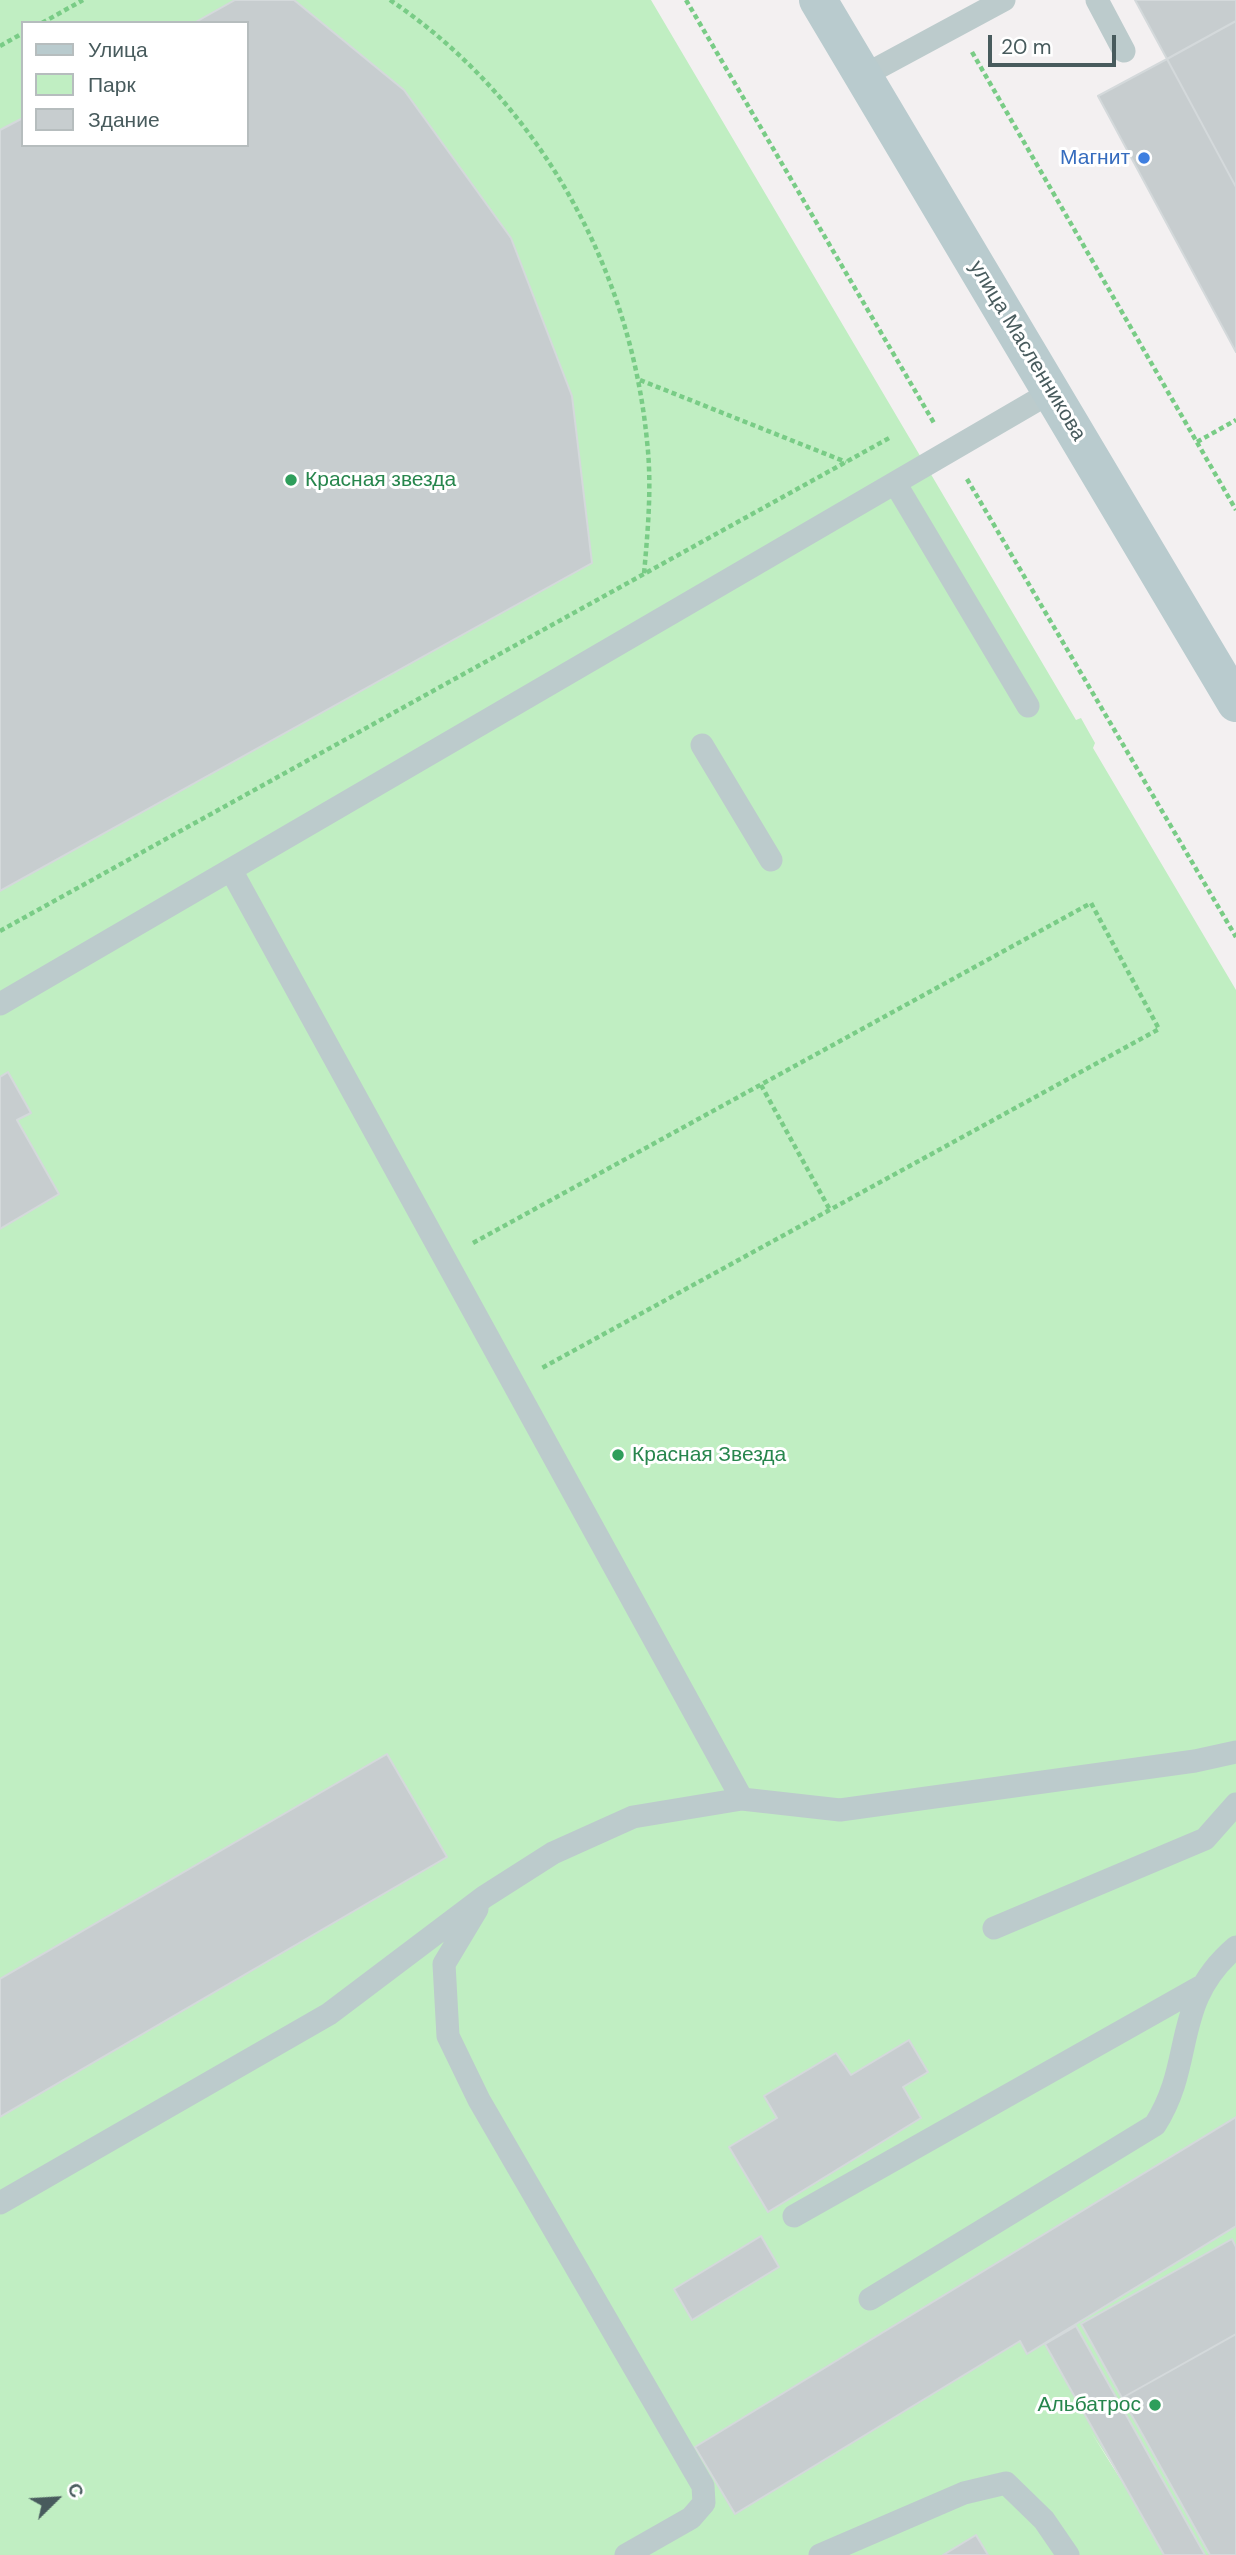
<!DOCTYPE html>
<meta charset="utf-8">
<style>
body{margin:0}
#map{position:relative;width:1236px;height:2555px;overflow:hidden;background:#f3f0f1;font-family:"DM Sans",sans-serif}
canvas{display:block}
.legend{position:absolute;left:21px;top:21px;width:228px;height:126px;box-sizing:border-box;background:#fff;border:2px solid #b6bdbe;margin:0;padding:9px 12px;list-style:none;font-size:21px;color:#485b5d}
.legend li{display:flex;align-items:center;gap:14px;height:35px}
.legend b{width:35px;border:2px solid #b6bdbe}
.north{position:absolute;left:21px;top:2464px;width:70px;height:70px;-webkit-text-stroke:5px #fff;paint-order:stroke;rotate:66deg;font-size:19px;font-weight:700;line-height:28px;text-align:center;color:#485b5d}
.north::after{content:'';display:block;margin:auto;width:24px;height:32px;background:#485b5d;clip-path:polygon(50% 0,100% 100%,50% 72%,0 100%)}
.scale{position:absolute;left:988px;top:35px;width:128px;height:32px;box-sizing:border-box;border:4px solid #485b5d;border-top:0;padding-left:9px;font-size:21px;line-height:24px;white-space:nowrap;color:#485b5d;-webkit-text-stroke:5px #fff;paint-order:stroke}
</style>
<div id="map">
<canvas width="1236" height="2555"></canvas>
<ul class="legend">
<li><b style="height:9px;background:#b9cbce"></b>Улица</li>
<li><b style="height:19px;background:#c0eec2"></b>Парк</li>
<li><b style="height:19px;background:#c7cdcf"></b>Здание</li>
</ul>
<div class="north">С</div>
<div class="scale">20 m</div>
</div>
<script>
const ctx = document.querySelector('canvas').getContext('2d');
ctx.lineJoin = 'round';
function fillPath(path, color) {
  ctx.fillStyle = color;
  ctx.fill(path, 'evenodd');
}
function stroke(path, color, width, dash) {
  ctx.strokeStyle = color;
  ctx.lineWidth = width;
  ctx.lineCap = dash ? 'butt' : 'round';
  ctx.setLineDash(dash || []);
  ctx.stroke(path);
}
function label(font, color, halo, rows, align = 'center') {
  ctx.font = font + ' "DM Sans",sans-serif';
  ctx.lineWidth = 6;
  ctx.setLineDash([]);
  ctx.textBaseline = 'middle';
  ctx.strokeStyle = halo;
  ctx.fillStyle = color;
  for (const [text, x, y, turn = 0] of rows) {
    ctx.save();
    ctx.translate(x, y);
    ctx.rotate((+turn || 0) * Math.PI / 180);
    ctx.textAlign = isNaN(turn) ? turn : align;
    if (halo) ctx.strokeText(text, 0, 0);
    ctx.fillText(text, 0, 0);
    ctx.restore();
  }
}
fillPath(new Path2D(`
 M0 0H651L1076 720 1081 718 1095 743 1093 748 1236 990V2555H1171L1091 2432 1168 2555H0ZM23 23H247V145H23Z`), '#c0eec2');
const building = new Path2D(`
 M235 0H294L404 90 511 238 572 396 592 563 0 891V130L23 118V145H247V23H194Z
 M1135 0H1236V21L1167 59Z
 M1236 21V187L1167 59Z
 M1167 59 1236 187V352L1098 96Z
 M8 1072 31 1113 17 1120 59 1194 0 1229V1077Z
 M387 1754 447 1857 0 2117V1979Z
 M909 2040 928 2072 903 2087 921 2118 768 2212 729 2147 777 2118 764 2096 836 2053 851 2075Z
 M1236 2117V2226L1027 2354 1020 2341 735 2514 695 2447Z
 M761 2236 779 2267 692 2320 674 2289Z
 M1232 2239 1236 2247V2334L1122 2398 1081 2324Z
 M1076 2326 1205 2555H1164L1045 2344Z
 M1236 2334V2555H1210L1122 2398Z
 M976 2535 988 2555H943Z`);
fillPath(building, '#c7cdcf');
stroke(building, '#d4d9db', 2);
stroke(new Path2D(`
 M390 0C537 99 630 266 647 441 652 485 648 529 644 574
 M686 0 934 423
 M42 23 83 0
 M0 46 23 33
 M972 52 1236 510
 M640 380 846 462
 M1197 442 1236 420
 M967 479 1236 937
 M0 931 891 437
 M761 1085 830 1210
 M473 1243 1091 903 1159 1029 542 1368`), '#79cc86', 4.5, [5, 3.5]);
stroke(new Path2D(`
 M1097 0 1124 51
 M863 76 1004 0
 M895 483 1028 706
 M702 745 771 860
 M231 870 742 1799
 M0 1004 1051 392
 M477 1909 444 1964 448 2036 479 2100 703 2486 704 2503 691 2518 626 2555
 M994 1928 1205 1839 1236 1804
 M0 2203 329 2014 484 1897 553 1853 633 1817 742 1799 840 1810 1195 1761 1236 1752
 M794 2216 1200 1987
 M870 2299 1155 2125C1196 2061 1170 2003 1236 1947
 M820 2555 964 2493 1006 2483 1044 2520 1068 2555`), '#bccbcc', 23);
stroke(new Path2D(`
 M818 0 1236 703`), '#b9cbce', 38);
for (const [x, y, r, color] of [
 [1144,158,7,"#3f7fe0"],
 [291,480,7,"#2e9e5b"],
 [618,1455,7,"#2e9e5b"],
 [1155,2405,7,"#2e9e5b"]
]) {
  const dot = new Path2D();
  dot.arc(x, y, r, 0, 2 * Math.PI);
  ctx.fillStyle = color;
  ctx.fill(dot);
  stroke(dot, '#fff', 2.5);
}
label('21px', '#366cbe', '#fff', [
 ["Магнит",1130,158]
], 'right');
label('21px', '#485b5d', '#fff', [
 ["улица Масленникова",1027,351,59]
]);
label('21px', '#27864d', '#fff', [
 ["Красная звезда",305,480],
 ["Красная Звезда",632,1455],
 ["Альбатрос",1141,2405,"right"]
], 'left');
</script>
